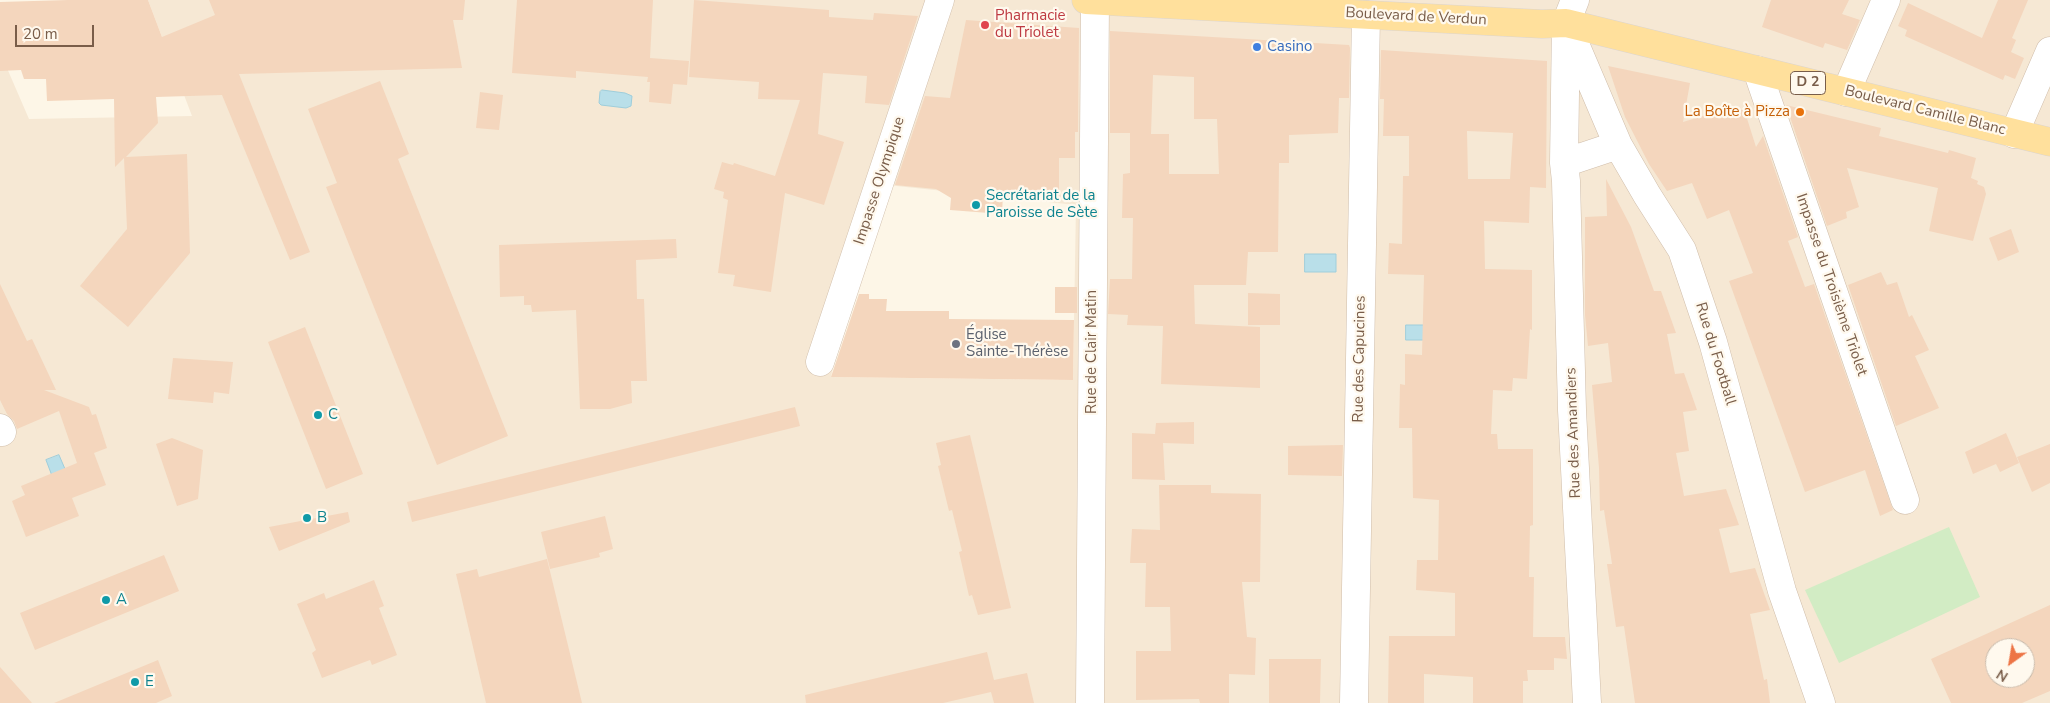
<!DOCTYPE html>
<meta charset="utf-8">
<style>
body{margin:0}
#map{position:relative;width:2050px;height:703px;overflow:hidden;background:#fdf6e7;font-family:"Nunito Sans",sans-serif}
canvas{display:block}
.north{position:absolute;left:1985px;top:638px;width:50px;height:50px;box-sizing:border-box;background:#fff9ee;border:1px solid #c9bbac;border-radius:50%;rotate:212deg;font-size:14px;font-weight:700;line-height:20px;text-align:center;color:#795d49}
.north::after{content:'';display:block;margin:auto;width:18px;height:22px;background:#ed7546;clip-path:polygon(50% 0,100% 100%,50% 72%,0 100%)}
.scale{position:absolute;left:15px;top:25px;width:79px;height:22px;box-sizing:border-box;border:2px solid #795d49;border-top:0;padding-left:6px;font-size:15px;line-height:18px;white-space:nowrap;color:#795d49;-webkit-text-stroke:4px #fff9ee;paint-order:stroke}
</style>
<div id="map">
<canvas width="2050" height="703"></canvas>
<div class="north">N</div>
<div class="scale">20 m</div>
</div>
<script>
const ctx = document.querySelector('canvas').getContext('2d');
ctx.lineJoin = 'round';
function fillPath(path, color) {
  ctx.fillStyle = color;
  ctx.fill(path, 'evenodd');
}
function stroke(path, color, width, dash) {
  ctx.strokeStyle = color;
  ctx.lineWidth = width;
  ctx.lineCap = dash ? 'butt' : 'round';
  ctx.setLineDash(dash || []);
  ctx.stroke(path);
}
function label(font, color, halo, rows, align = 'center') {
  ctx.font = font + ' "Nunito Sans",sans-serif';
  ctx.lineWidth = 4.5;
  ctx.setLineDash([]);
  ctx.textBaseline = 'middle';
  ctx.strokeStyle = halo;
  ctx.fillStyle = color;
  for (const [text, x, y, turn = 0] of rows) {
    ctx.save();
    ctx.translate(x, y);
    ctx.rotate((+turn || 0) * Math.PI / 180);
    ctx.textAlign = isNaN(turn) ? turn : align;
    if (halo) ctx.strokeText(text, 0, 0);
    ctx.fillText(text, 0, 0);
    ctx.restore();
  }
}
fillPath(new Path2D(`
 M148 0H2050V703H0V52L29 119 192 116ZM887 185 1076 205 1073 380 831 377 843 316ZM1995 648H2025V678H1995Z`), '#f6e8d4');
fillPath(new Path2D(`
 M1949 527 1980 597 1839 663 1805 590Z`), '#d2ecc4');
const water = new Path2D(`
 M602 90 625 93 632 96 631 106 626 108 601 105 599 103 600 92Z
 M1305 254H1336V272H1305Z
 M1406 325H1432L1434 340H1406Z
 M59 455 71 483 57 489 46 460Z`);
fillPath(water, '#b9dfe9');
stroke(water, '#9fcedb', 1);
fillPath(new Path2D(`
 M68 0H148L162 37 215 15 209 0H465L463 20H453L462 68 239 74 310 252 290 260 222 95 156 97 158 123 126 157 187 154 190 253 128 327 80 286 127 229 124 158 115 167 114 99 47 101 46 79H24L21 70 0 71V2Z
 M517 0H653L650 58 689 61 687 85 673 84 671 104 649 102 650 82H647L648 77 576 71V78L512 73Z
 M694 0 829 10V17L873 20 874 13 918 16 889 105 865 103 867 76 823 73 818 134 844 142 824 205 785 193 771 292 733 286 735 275 718 273 728 200 723 198 724 192 714 189 722 162 733 165 734 163 775 176 800 100 758 99 759 82 689 77Z
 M1771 0H1849L1842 14 1860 20 1847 50 1825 43 1823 48 1762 27Z
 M1998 0H2028L2012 38 2016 40 2011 52 2024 58 2015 79 2005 75 2003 80 1905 36 1907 30 1898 26 1908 3 1982 38Z
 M966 20 1079 28 1078 132H1075V158H1059V194H1003L1002 214 950 210 951 198 936 189 895 185 925 96 950 98Z
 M1110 31 1349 45 1350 48 1349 98H1339L1338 133 1289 135V163H1279L1278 252H1248L1246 285H1194L1195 324 1260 327V388L1161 384 1163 326 1127 325 1128 315 1108 314 1110 279H1132L1133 218H1122L1123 174 1130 173V133H1110ZM1153 75 1194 77V119H1217L1219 174H1169V134H1151Z
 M1381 50 1547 61 1546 188 1530 187 1529 223 1484 221 1485 269 1532 270V330L1530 329 1527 379 1513 378 1512 391 1493 390 1491 434H1497L1498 449H1533V525L1530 526 1529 577H1534L1533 637H1565L1567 659 1554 658V670H1527L1528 681H1523V703H1473V677L1424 674V703H1388L1389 636H1455V593L1416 590 1417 560H1438L1439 500 1413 498 1412 428H1399L1400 384 1405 385V354L1422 355 1424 275 1388 274 1389 243 1402 244 1403 176H1409V136H1383L1384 99H1380ZM1467 131 1513 133 1510 179H1468Z
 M1608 66 1690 83 1683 122 1736 106 1738 111 1744 109 1756 147 1763 136 1798 237 1788 241 1805 287 1814 284 1893 510 1880 516 1865 470 1805 492 1729 281 1753 273 1729 210 1707 219 1692 183 1667 191 1649 164 1625 117Z
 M380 81 409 154 398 159 508 436 437 465 326 187 337 183 308 109Z
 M480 92 503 95 499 130 476 128Z
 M1786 105 1881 128 1879 136 1948 153 1949 150 1976 158 1971 178 1978 181 1977 184 1984 187 1986 194 1973 241 1929 231 1938 188 1847 168 1859 207 1846 212 1847 218 1827 226Z
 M1606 179 1631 227 1654 291H1661L1676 333 1667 334 1675 374 1684 373 1697 410 1683 412 1689 451 1676 453 1684 496 1726 489 1739 525 1719 529 1730 573 1755 568 1770 610 1750 614 1764 680 1767 679 1770 703H1635L1624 626 1616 627 1607 564H1612L1604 510 1600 511 1599 468 1592 385 1612 382 1608 343 1588 346 1585 315V217L1607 216Z
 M2011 229 2019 252 1998 261 1989 238Z
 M676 239 677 258 636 260 637 299H644L647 381H631L632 403 610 409H580L576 310 532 312 531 305H524V296L500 297 499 245Z
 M1881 272 1887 285 1897 282 1909 317 1912 315 1929 350 1915 356 1939 408 1896 426 1848 285Z
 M0 284 27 341 32 339 56 390H44L89 407 92 415 96 414 107 448 94 453 106 485 72 498 79 516 26 537 12 501 25 495 21 486 77 463 59 411 17 429 14 421 7 414 0 400Z
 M1055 287H1077V313H1055Z
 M1248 293 1280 294V325H1248Z
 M859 294H869V299H887L886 311H949V319L1074 320 1073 380 831 377Z
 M305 327 363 474 326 489 268 342Z
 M173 358 233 362 229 394 214 392 213 403 168 399Z
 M795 407 800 426 412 522 407 502Z
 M1194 422V444L1163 443 1165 480 1132 479V433L1155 434 1156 423Z
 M2006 433 2019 463 2000 472 1996 464 1973 474 1965 452Z
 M970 435 1011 608 978 615 972 595 969 596 959 552 962 551 952 510 949 511 938 466 941 465 936 443Z
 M172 438 203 450 198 499 177 506 156 444Z
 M2050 444V483L2032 492 2017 457Z
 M1343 445 1342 476 1288 475V446Z
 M1159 485H1211V493L1261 494 1260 582H1242L1247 637 1256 638 1255 675 1229 674V703H1200L1199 699 1136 700V651H1171L1170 607H1145L1146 563H1130L1132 529 1160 530Z
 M348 512 350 522 279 551 269 527Z
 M605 516 613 549 599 553 600 557 550 569 541 532Z
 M164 555 179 591 35 650 20 613Z
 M547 559 582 703H486L456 574 477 569 479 577Z
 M374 580 384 606 379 608 397 655 372 665 370 660 322 678 312 653 316 650 297 604 324 593 326 599Z
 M2050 605V691L2022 703H1951L1931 659ZM1995 648H2025V678H1995Z
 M987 652 994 680 1027 673 1034 703H994L991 692 943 703H806L805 695Z
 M1269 659H1321L1320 703H1269Z
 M158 660 172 696 156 703H54Z
 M0 667 32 703H0Z`), '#f4d6bd');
const minor = new Path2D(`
 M1575 0 1566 23 1564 163 1566 181 1572 410 1587 703
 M1566 23 1618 145 1647 195 1682 250 1713 342 1782 591 1821 703
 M1757 70 1905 500
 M1846 92 1886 0
 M2014 134 2050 51
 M1564 163 1618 145
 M820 362 940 0
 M0 428 2 432
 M1090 703 1095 1
 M1354 703 1366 15`);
const major = new Path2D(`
 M1086 0 1542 24 1566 23 2050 142`);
stroke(minor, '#d0beab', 29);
stroke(major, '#dcd5d0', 29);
stroke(minor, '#fff', 28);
stroke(major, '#ffe09c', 28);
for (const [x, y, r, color] of [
 [985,25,5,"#e0444e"],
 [1257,47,5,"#3f7fe0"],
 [1800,112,5,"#e8710a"],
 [976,205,5,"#0f9aa8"],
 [956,344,5,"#6b7280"],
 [318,415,5,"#0f9aa8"],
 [307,518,5,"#0f9aa8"],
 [106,600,5,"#0f9aa8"],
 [135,682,5,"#0f9aa8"]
]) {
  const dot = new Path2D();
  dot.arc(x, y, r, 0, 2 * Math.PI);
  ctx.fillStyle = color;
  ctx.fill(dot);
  stroke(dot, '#fff9ee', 2);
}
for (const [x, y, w] of [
 [1808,83,35]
]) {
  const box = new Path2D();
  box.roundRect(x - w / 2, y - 11.5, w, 23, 4);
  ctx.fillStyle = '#fff9ee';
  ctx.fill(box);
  stroke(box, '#795d49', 1);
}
label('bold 14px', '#795d49', null, [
 ["D 2",1808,83]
]);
label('15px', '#be3a42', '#fff9ee', [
 ["Pharmacie",995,16],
 ["du Triolet",995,33]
], 'left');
label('15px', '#795d49', '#fff9ee', [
 ["Boulevard de Verdun",1416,17,3],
 ["Boulevard Camille Blanc",1925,111,14],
 ["Impasse Olympique",880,181,-72],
 ["Impasse du Troisième Triolet",1831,285,71],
 ["Rue de Clair Matin",1092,352,-90],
 ["Rue du Football",1715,354,73],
 ["Rue des Capucines",1360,359,-89],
 ["Rue des Amandiers",1574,433,-92]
]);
label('15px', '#366cbe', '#fff9ee', [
 ["Casino",1267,47]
], 'left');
label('15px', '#c56008', '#fff9ee', [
 ["La Boîte à Pizza",1790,112]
], 'right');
label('15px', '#0d838f', '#fff9ee', [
 ["Secrétariat de la",986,196],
 ["Paroisse de Sète",986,213],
 ["C",328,415],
 ["B",317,518],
 ["A",116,600],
 ["E",145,682]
], 'left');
label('15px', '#5b616d', '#fff9ee', [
 ["Église",966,335],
 ["Sainte-Thérèse",966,352]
], 'left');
</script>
